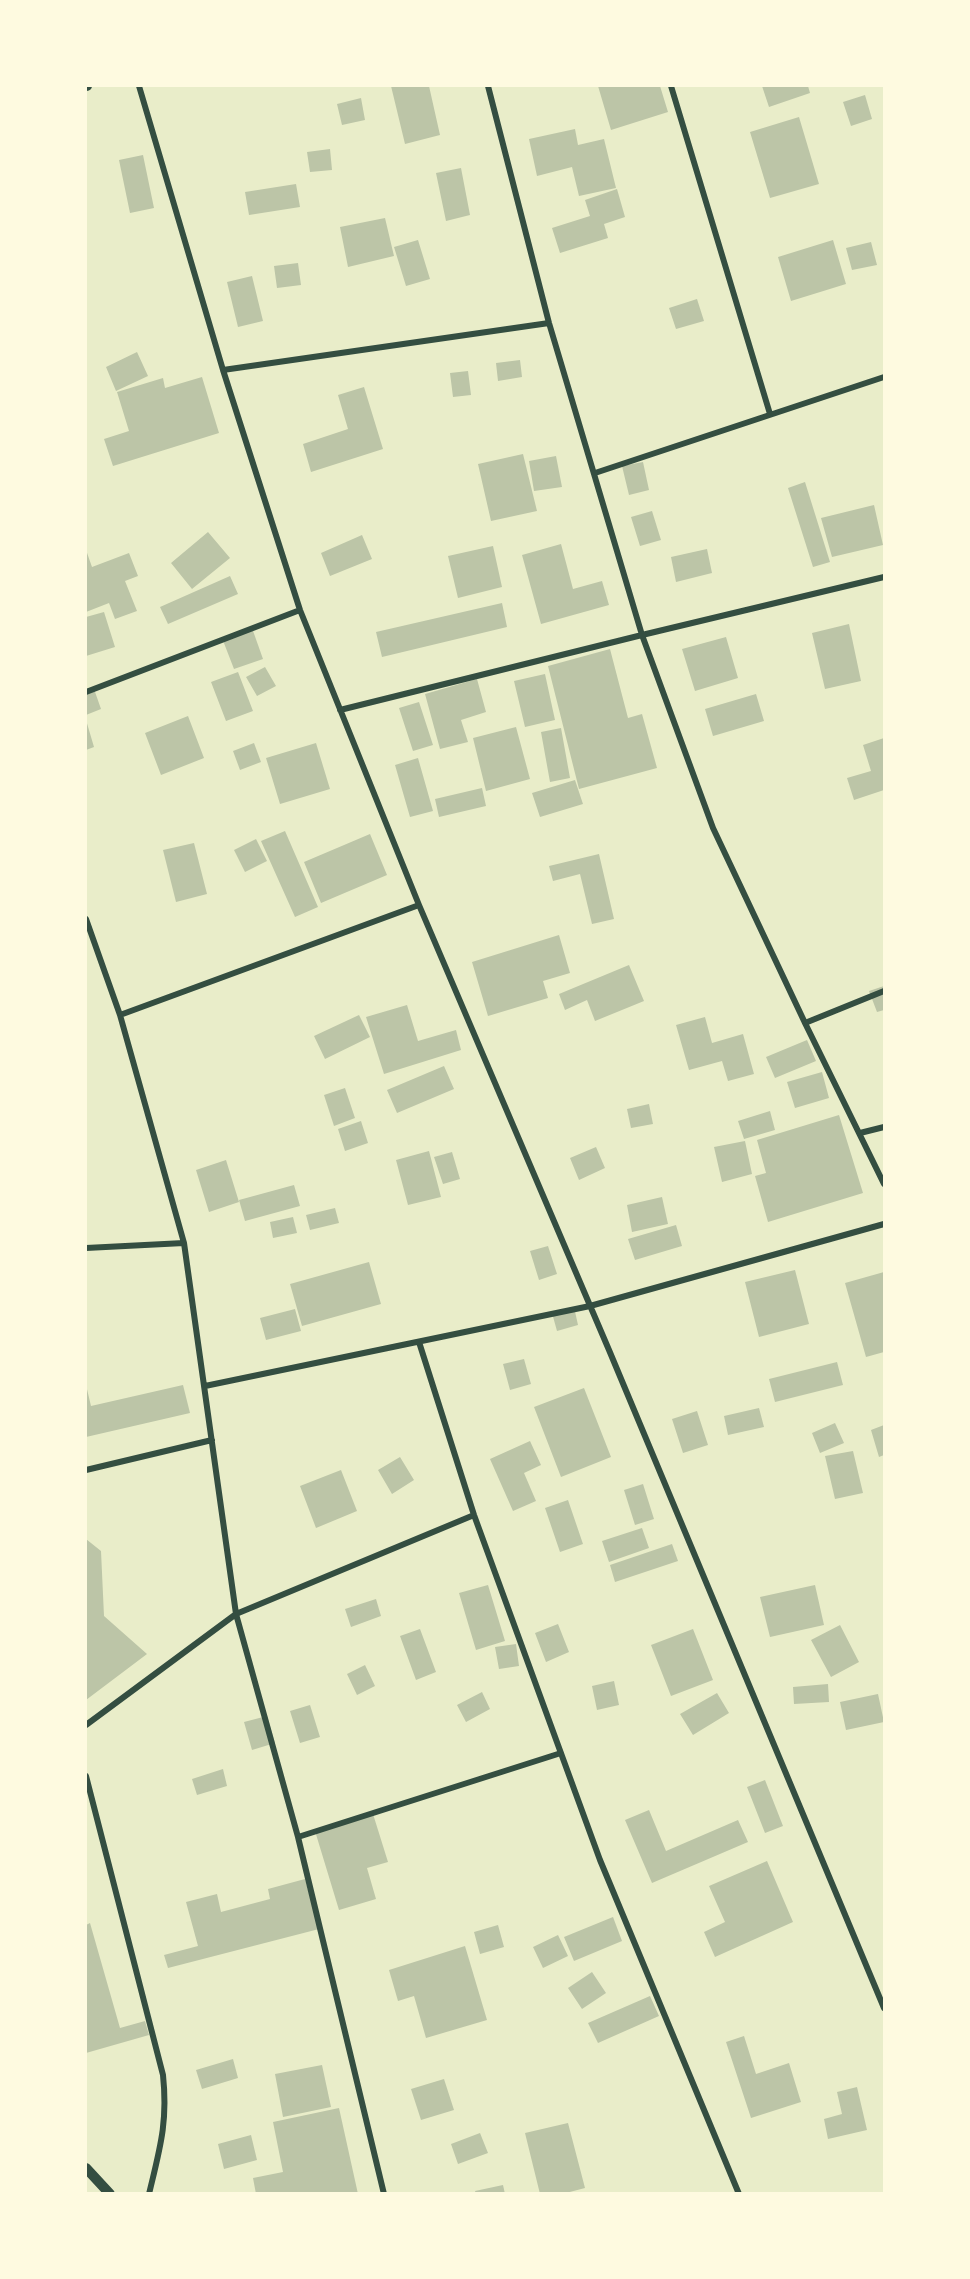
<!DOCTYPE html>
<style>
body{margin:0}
#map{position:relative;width:970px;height:2279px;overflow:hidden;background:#e9edc9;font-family:"Exo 2",sans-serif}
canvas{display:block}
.frame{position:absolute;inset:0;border:87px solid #fefae0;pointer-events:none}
</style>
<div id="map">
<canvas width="970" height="2279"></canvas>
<div class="frame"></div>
</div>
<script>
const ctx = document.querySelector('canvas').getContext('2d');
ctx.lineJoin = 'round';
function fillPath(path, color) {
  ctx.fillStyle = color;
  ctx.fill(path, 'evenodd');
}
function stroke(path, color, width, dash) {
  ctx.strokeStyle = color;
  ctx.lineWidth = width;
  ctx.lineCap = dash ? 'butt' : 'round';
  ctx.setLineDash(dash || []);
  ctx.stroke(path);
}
fillPath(new Path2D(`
 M391 86H429L440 135 405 144Z
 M598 86H660L668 112 611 130Z
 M762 86H808L810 93 769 107Z
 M865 95 872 119 851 126 843 102Z
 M361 98 365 120 342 125 337 104Z
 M799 117 819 184 770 198 750 132Z
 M575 129 578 145 604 139 616 188 579 196 572 167 537 176 529 139Z
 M330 149 332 170 310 172 307 152Z
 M143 155 154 208 130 213 119 160Z
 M461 168 470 215 446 221 436 173Z
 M296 184 300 207 249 215 245 192Z
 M617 189 625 217 604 224 608 238 560 253 552 228 590 216 585 200Z
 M385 218 394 256 348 267 340 227Z
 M418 240 430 279 406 286 394 247Z
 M833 240 846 284 791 301 778 257Z
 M871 242 877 265 852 270 846 248Z
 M298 263 301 285 277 288 274 266Z
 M252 276 263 321 238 327 227 282Z
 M697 299 704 321 676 329 669 308Z
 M137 352 148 376 116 391 106 367Z
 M520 360 522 377 498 381 496 363Z
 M468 371 471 395 453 397 450 373Z
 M202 377 219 433 113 466 104 439 129 431 117 392 163 378 165 388Z
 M364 387 383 449 311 472 303 444 348 429 338 395Z
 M523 454 537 511 491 521 478 464Z
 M556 456 562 487 534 491 529 461Z
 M643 462 649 490 629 495 622 466Z
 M805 482 830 562 813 567 788 488Z
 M874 505 883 545 832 557 821 518Z
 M652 511 661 540 640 546 631 517Z
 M208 532 230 558 192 589 171 563Z
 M362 535 372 559 330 576 321 553Z
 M561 544 573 589 602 581 609 605 541 624 522 555Z
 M493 546 502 587 458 598 448 556Z
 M707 549 712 573 676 582 671 557Z
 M86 550 92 567 129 553 138 576 125 581 137 611 115 619 109 603 86 612Z
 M230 576 238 594 168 624 160 607Z
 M502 603 507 627 382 657 376 632Z
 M104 612 115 647 86 656V617Z
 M849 624 861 681 825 689 812 633Z
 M252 628 263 659 234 669 222 638Z
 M726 637 738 678 695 691 682 649Z
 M610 649 628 718 642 714 657 768 579 789 548 666Z
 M265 667 276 686 257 696 246 677Z
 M238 672 253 711 226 721 211 682Z
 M545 674 555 720 525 727 514 681Z
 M477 679 486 712 461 720 468 742 440 749 425 694Z
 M94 689 101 709 86 715V692Z
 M756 694 764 721 713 736 705 709Z
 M419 702 433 745 413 751 399 708Z
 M188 716 204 758 161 775 145 733Z
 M86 720 94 747 86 750Z
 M516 727 530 779 486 791 473 738Z
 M561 728 570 778 550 782 541 732Z
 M884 738V790L854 800 847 778 871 771 863 745Z
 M254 743 261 762 240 770 233 751Z
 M316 743 330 789 280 804 266 758Z
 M418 758 433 811 410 817 395 765Z
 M575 780 583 804 540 817 532 793Z
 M482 788 486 806 439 817 435 799Z
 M285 831 318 907 295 917 261 841Z
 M370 834 387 875 321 903 304 862Z
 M256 839 267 861 245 872 234 850Z
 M194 843 207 894 176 902 163 850Z
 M599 854 614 919 592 924 580 874 553 881 549 866Z
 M559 935 570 973 543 981 548 998 488 1016 472 962Z
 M629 965 644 1001 595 1021 587 1000 565 1010 559 994Z
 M884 986V1010L877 1012 869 991Z
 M407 1005 418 1041 456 1030 461 1050 384 1074 366 1017Z
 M359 1015 370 1037 325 1059 314 1036Z
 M705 1017 712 1043 743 1034 754 1074 728 1081 722 1061 689 1070 676 1025Z
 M807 1040 816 1061 775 1078 766 1057Z
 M444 1066 454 1089 397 1113 387 1090Z
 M822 1072 829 1098 795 1108 787 1082Z
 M345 1088 355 1118 334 1126 324 1095Z
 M649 1104 653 1124 631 1128 627 1109Z
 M770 1111 775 1130 744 1139 738 1121Z
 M839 1115 863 1193 768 1222 755 1176 766 1173 757 1140Z
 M361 1121 368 1143 345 1151 338 1129Z
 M745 1141 752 1174 722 1182 714 1147Z
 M596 1147 605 1168 579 1180 570 1158Z
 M429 1151 441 1197 408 1205 396 1160Z
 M452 1152 460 1179 443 1184 434 1157Z
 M226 1160 239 1202 209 1212 196 1170Z
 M294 1185 300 1206 245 1221 239 1200Z
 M662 1197 668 1224 632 1232 627 1205Z
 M335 1208 339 1223 310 1230 306 1215Z
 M293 1217 297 1233 273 1238 270 1222Z
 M676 1225 682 1246 635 1260 628 1239Z
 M548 1246 557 1274 539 1280 530 1251Z
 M369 1262 381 1304 302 1326 290 1284Z
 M795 1270 809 1324 759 1337 745 1282Z
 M884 1272V1352L866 1357 845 1283Z
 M574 1307 578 1325 557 1331 552 1313Z
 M295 1309 301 1331 266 1340 260 1318Z
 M524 1359 531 1384 510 1390 503 1364Z
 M837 1362 843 1385 775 1402 769 1379Z
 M86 1385 91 1406 183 1385 190 1413 86 1437Z
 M584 1388 611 1457 561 1477 534 1407Z
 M759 1408 764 1427 728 1435 724 1416Z
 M697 1411 708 1445 683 1453 672 1419Z
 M835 1423 844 1443 820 1453 812 1433Z
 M884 1425V1455L879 1457 871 1430Z
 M530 1441 541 1465 524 1473 536 1501 513 1511 490 1459Z
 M853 1451 863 1493 835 1499 825 1456Z
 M400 1457 414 1480 392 1494 378 1470Z
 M341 1470 357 1511 316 1528 300 1486Z
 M643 1484 654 1519 635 1525 624 1490Z
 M568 1500 583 1544 560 1552 545 1508Z
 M642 1528 649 1548 609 1562 602 1541Z
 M86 1539 101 1551 104 1616 147 1654 86 1700Z
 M672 1544 678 1561 615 1582 610 1565Z
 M488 1585 505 1641 476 1650 459 1593Z
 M815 1585 824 1625 770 1637 760 1597Z
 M376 1599 381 1616 351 1627 345 1609Z
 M558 1624 569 1652 546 1662 535 1633Z
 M840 1625 859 1662 831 1677 811 1640Z
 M420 1629 436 1672 416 1680 400 1636Z
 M693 1629 713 1680 671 1696 651 1645Z
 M516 1644 519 1666 499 1669 495 1647Z
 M365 1665 375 1686 357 1695 347 1674Z
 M614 1681 619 1705 597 1710 592 1686Z
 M828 1684 829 1702 794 1704 793 1687Z
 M482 1692 490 1709 466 1722 457 1705Z
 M717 1693 729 1713 693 1735 680 1714Z
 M878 1694 884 1722 846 1730 840 1702Z
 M310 1705 320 1737 300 1743 290 1711Z
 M267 1716 275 1743 252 1750 244 1722Z
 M223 1769 227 1786 197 1795 192 1779Z
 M765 1780 783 1826 765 1833 747 1787Z
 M649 1810 666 1851 738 1820 748 1842 652 1883 625 1820Z
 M373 1814 388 1862 367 1868 376 1899 339 1910 315 1831Z
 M767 1861 793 1922 715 1957 704 1932 725 1922 709 1886Z
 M305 1879 319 1929 168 1968 164 1955 198 1946 186 1902 217 1894 221 1912 270 1899 268 1889Z
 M613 1917 622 1941 574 1961 564 1937Z
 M90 1923 120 2028 145 2021 149 2035 86 2053V1925Z
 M498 1925 504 1947 480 1954 474 1932Z
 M558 1935 568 1956 543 1968 533 1947Z
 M465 1946 487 2020 426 2038 414 1996 398 2001 389 1970Z
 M592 1972 606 1993 582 2009 568 1988Z
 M650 1996 659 2016 598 2043 588 2023Z
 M744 2036 756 2074 789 2063 801 2102 751 2118 726 2042Z
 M233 2059 238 2078 202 2089 196 2070Z
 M322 2065 331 2107 283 2117 275 2074Z
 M444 2079 454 2110 421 2120 411 2089Z
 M857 2087 867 2130 828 2139 824 2119 842 2114 837 2092Z
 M339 2108 358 2194H256L253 2178 283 2172 273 2122Z
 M568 2123 585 2188 562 2194H540L525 2133Z
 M480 2133 488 2153 458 2164 451 2144Z
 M251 2135 257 2160 224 2169 218 2144Z
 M503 2185 505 2194H476L475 2191Z`), '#bcc5a7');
stroke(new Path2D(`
 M139 86 223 370 300 610 419 905 609 1350 884 2008
 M488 86 549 323 642 635 713 828 805 1023 884 1184
 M671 86 770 414
 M223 370 549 323
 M595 473 884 377
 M86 692 300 610
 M340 710 642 635 884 577
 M86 919 120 1015 184 1243 236 1614 298 1837 384 2194
 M120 1015 419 905
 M805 1023 884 991
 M860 1133 884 1127
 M86 1248 184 1243
 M419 1342 474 1515 600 1860 739 2194
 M205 1386 590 1306 884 1224
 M86 1470 212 1440
 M86 1725 236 1614 474 1515
 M86 1776 163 2075C168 2122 160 2148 149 2194
 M298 1837 561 1753`), '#344e41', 6);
stroke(new Path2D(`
 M86 86H87
 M86 2168 110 2194`), '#344e41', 10);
</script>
